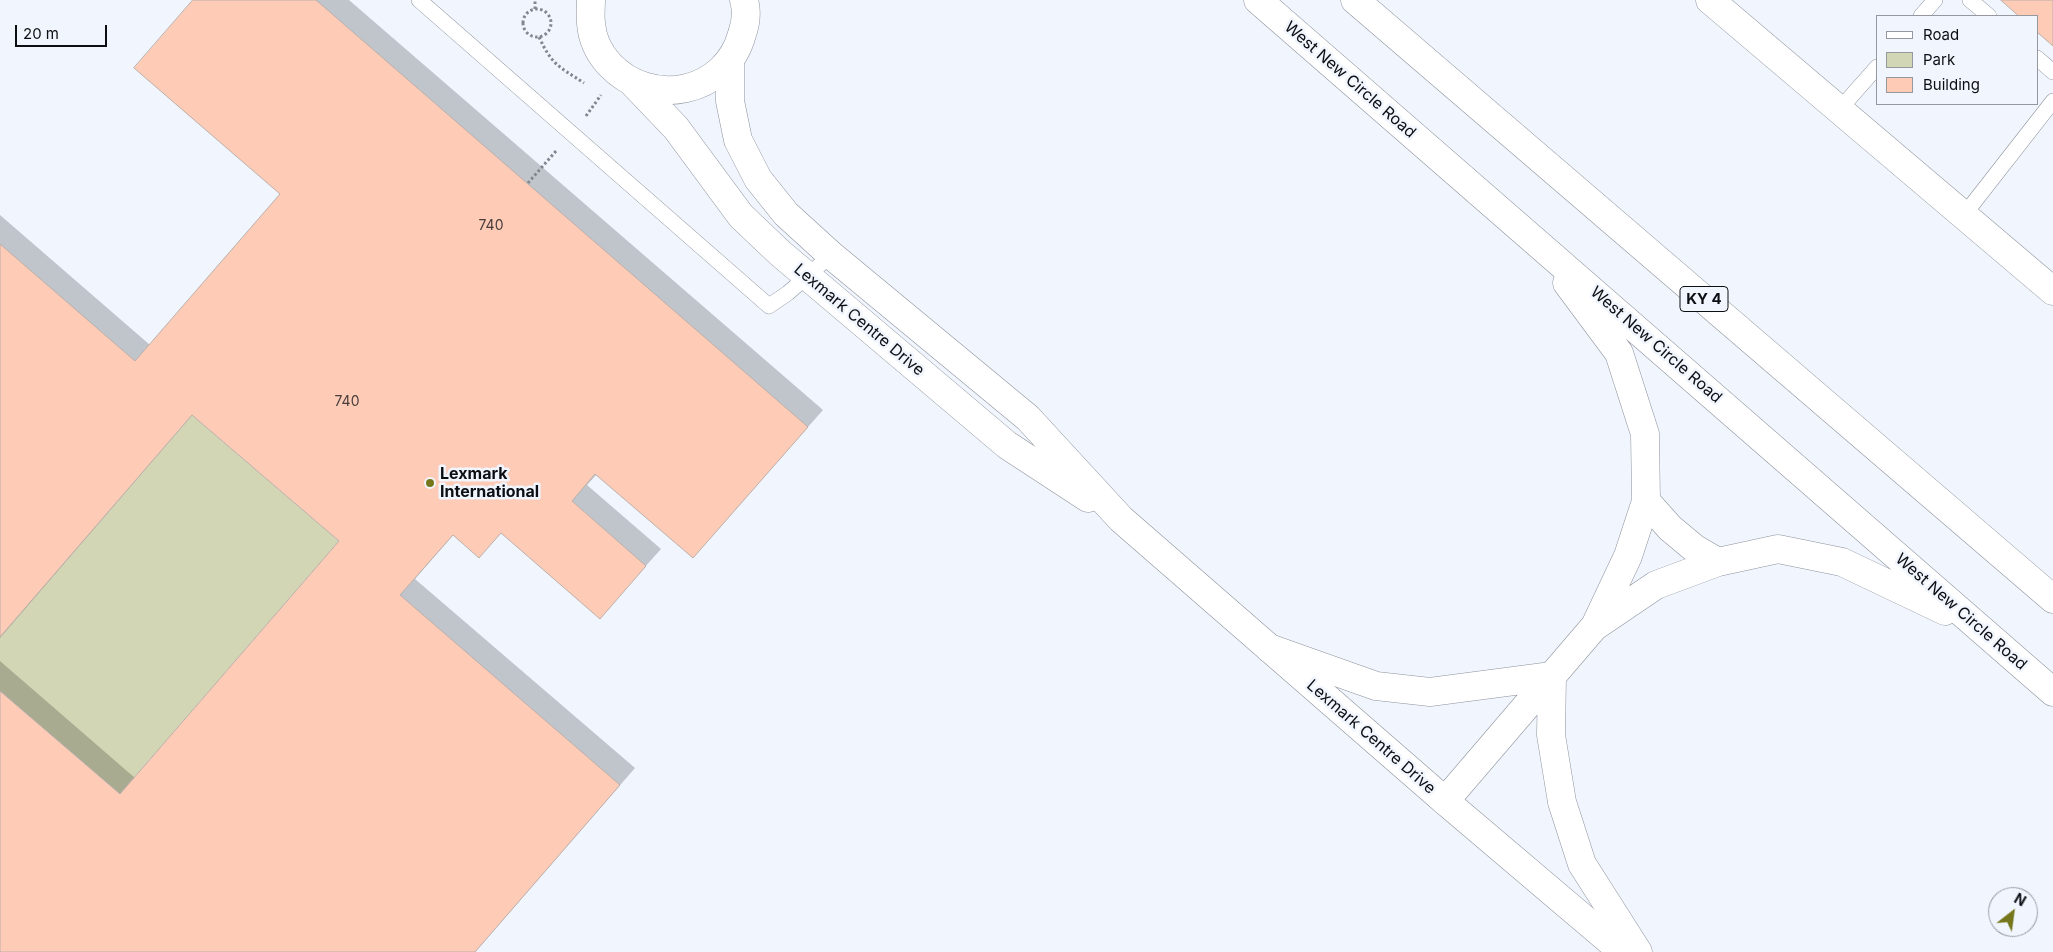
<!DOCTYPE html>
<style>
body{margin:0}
#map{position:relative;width:2053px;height:952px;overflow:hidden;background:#f0f5fe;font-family:Inter,sans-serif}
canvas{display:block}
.legend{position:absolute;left:1876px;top:15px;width:162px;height:90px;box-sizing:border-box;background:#f0f5fe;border:1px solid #95999f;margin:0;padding:6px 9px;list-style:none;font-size:15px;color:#0c0e11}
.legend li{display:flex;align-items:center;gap:10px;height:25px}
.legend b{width:25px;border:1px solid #95999f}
.north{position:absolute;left:1988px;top:887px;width:50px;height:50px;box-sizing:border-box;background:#f0f5fe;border:1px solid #95999f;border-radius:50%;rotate:30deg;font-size:14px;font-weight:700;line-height:20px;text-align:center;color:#0c0e11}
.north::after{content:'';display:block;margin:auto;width:18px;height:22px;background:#76771d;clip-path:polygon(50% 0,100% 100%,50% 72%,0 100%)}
.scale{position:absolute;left:15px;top:25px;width:92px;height:22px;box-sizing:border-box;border:2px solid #0c0e11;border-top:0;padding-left:6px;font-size:15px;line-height:18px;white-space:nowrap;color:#0c0e11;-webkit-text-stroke:4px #f0f5fe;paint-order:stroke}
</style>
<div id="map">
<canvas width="2053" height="952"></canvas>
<ul class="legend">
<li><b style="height:6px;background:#fff"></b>Road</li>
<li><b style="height:14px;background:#d2d6b5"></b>Park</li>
<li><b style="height:14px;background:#fdcbb6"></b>Building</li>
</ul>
<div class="north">N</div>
<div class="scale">20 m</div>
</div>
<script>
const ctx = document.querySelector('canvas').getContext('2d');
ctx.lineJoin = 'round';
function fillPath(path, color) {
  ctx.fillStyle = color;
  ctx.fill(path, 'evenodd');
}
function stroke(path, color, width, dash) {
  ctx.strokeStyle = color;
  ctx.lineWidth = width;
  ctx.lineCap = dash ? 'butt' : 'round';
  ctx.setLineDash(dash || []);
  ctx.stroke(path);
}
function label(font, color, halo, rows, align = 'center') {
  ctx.font = font + ' Inter,sans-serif';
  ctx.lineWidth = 5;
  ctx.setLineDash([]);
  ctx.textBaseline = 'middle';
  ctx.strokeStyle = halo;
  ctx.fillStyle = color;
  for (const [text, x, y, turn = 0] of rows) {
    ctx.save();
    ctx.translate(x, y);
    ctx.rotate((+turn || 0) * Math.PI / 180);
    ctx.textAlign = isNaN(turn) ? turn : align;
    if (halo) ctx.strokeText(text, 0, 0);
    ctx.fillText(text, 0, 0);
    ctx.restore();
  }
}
fillPath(new Path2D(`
 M192 415 339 541 120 794 0 691V637Z`), '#d2d6b5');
fillPath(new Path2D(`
 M195 0H349L823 410 693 557 597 474 587 485 661 549 600 617 502 532 479 556 454 534 415 579 635 768 475 952H0V661L135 778 341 541 193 414 0 638V215L150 345 282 194Z`), '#0003');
const building = new Path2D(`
 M193 0H316L808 427 693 558 595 474 572 501 646 566 600 619 501 533 479 558 453 535 400 595 620 785 475 952H0V691L120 794 339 541 192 415 0 637V244L135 361 280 194 134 68Z
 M2001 0H2053V46L2037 32V16H2019Z`);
fillPath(building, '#fdcbb6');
stroke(building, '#bbafaa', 1);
const lane = new Path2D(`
 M419 0 769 306 788 293 831 255
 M1970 0 1989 16
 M1921 16 1935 0
 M2037 58 2053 72
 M1839 110 1877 67
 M1964 215 2053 101`);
const street = new Path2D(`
 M591 0C591 7 590 15 591 23 592 38 599 53 609 64 651 109 726 94 742 34 746 23 747 11 744 0
 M1710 0 2053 291
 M730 60V101L738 140 758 179 786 214 831 255 1028 418 1121 519 1445 801 1623 952
 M632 82 676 128 741 216 780 253 1007 445 1088 498`);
const highway = new Path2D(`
 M1258 0 2053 692
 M1355 0 2053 599
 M1567 283 1619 353 1645 434 1646 501 1628 556 1595 626
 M1646 501 1670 528 1694 548 1718 562
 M1269 648 1376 686 1430 692 1552 676 1551 735 1562 802 1582 864 1638 952
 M1445 801 1594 627 1656 585 1718 562 1778 549 1842 562 1945 611`);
stroke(lane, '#8d929c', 16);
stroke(street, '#8d929c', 29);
stroke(highway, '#8d929c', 29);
stroke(new Path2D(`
 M535 9V0
 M523 23a14 14 0 1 1 28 0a14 14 0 1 1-28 0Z
 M539 37C552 65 558 66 584 83
 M586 116 601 95
 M528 183 556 151`), '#83868d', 3, [2.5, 2.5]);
stroke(lane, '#fff', 15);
stroke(street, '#fff', 28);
stroke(highway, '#fff', 28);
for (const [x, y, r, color] of [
 [430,483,5,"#76771d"]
]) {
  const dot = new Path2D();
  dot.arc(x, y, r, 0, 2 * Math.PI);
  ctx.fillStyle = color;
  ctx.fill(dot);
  stroke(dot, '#f0f5fe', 2);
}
label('14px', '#483d3a', null, [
 ["740",491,226],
 ["740",347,402]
]);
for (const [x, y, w] of [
 [1704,299,48]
]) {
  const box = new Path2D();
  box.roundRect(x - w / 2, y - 12.5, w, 25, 4);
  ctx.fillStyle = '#f0f5fe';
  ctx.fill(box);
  stroke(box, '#0c0e11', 1);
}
label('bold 15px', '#0c0e11', null, [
 ["KY 4",1704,299]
]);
label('16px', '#0c0e11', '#f0f5fe', [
 ["West New Circle Road",1350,80,41],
 ["Lexmark Centre Drive",859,320,40],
 ["West New Circle Road",1656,345,41],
 ["West New Circle Road",1961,612,41],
 ["Lexmark Centre Drive",1371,737,41]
]);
label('bold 16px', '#0c0e11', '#f0f5fe', [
 ["Lexmark",440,474],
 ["International",440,492]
], 'left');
</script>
